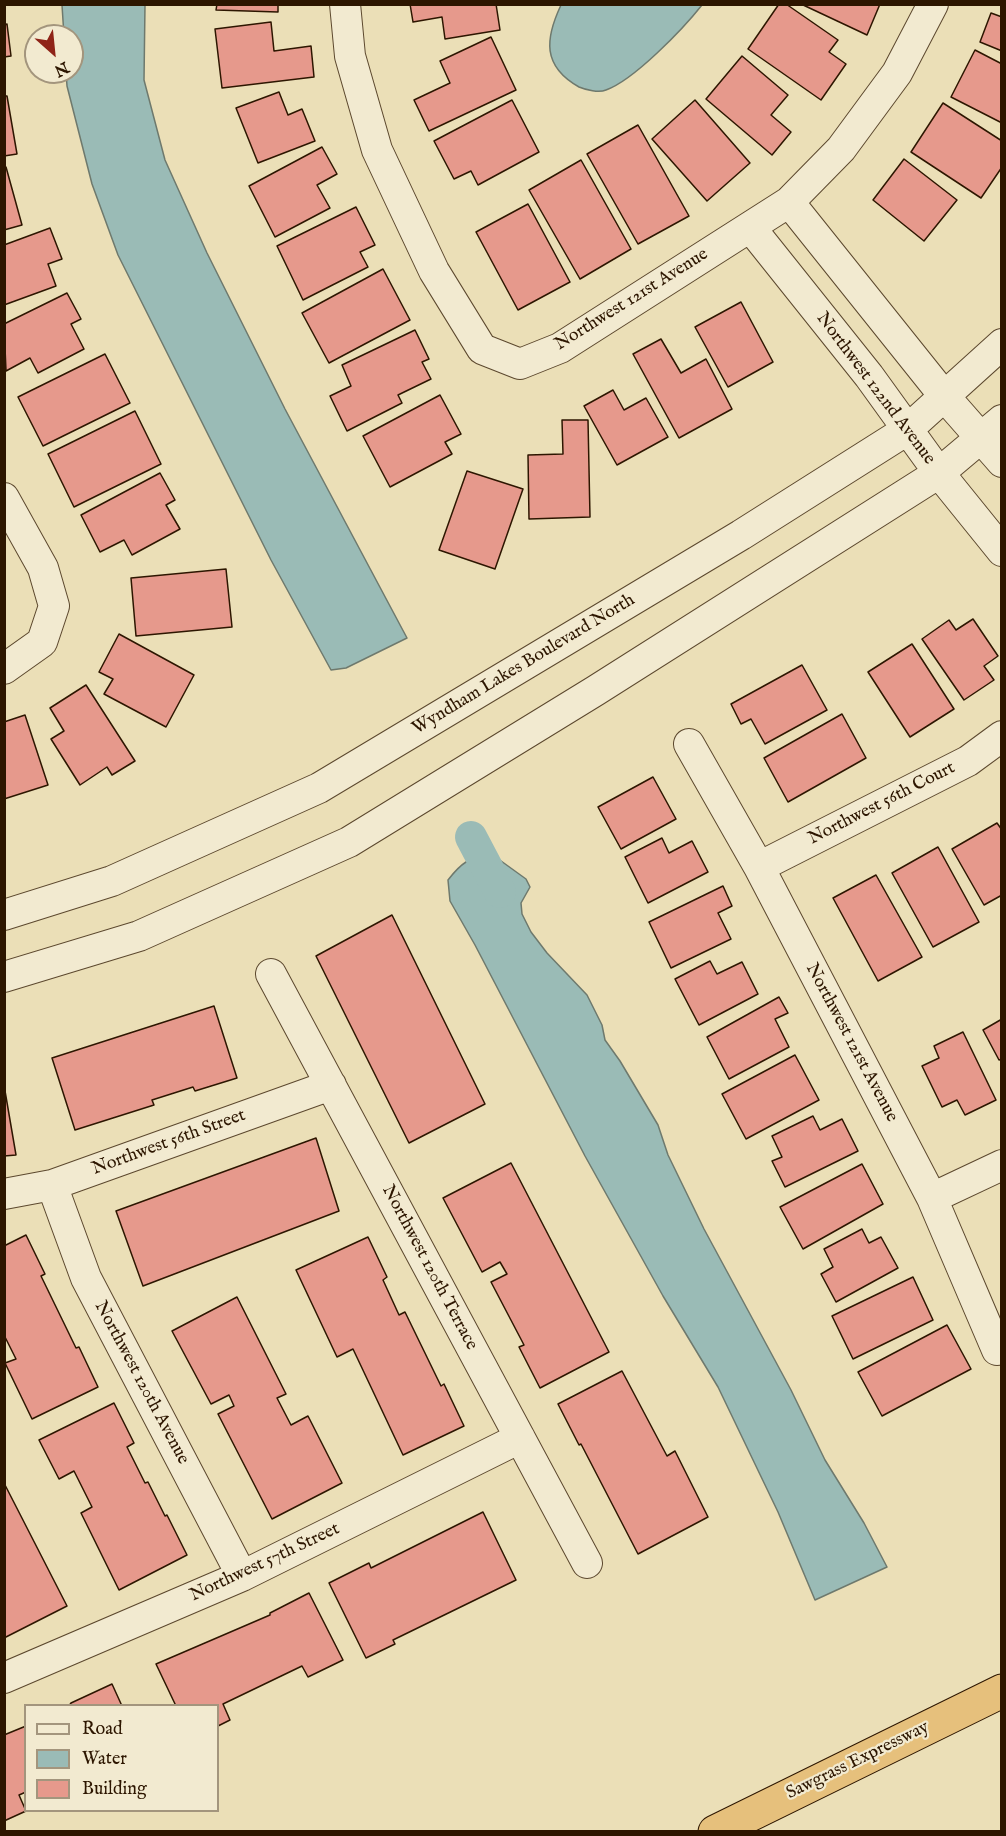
<!DOCTYPE html>
<style>
body{margin:0}
#map{position:relative;width:1006px;height:1836px;overflow:hidden;background:#ebdfb7;font-family:"IM FELL English",serif}
canvas{display:block}
.frame{position:absolute;inset:0;border:6px solid #2d1600;pointer-events:none}
.legend{position:absolute;left:24px;top:1704px;width:195px;height:108px;box-sizing:border-box;background:#f2ead0;border:2px solid #a3957d;margin:0;padding:8px 10px;list-style:none;font-size:18px;color:#2d1600}
.legend li{display:flex;align-items:center;gap:12px;height:30px}
.legend b{width:30px;border:2px solid #a3957d}
.north{position:absolute;left:24px;top:24px;width:60px;height:60px;box-sizing:border-box;background:#f2ead0;border:2px solid #a3957d;border-radius:50%;rotate:153deg;font-size:16px;font-weight:700;line-height:24px;text-align:center;color:#2d1600}
.north::after{content:'';display:block;margin:auto;width:21px;height:27px;background:#8f2418;clip-path:polygon(50% 0,100% 100%,50% 72%,0 100%)}
</style>
<div id="map">
<canvas width="1006" height="1836"></canvas>
<div class="frame"></div>
<ul class="legend">
<li><b style="height:8px;background:#f2ead0"></b>Road</li>
<li><b style="height:16px;background:#9abbb6"></b>Water</li>
<li><b style="height:16px;background:#e6998c"></b>Building</li>
</ul>
<div class="north">N</div>
</div>
<script>
const ctx = document.querySelector('canvas').getContext('2d');
ctx.lineJoin = 'round';
function fillPath(path, color) {
  ctx.fillStyle = color;
  ctx.fill(path, 'evenodd');
}
function stroke(path, color, width, dash) {
  ctx.strokeStyle = color;
  ctx.lineWidth = width;
  ctx.lineCap = dash ? 'butt' : 'round';
  ctx.setLineDash(dash || []);
  ctx.stroke(path);
}
function label(font, color, halo, rows, align = 'center') {
  ctx.font = font + ' "IM FELL English",serif';
  ctx.lineWidth = 4.5;
  ctx.setLineDash([]);
  ctx.textBaseline = 'middle';
  ctx.strokeStyle = halo;
  ctx.fillStyle = color;
  for (const [text, x, y, turn = 0] of rows) {
    ctx.save();
    ctx.translate(x, y);
    ctx.rotate((+turn || 0) * Math.PI / 180);
    ctx.textAlign = isNaN(turn) ? turn : align;
    if (halo) ctx.strokeText(text, 0, 0);
    ctx.fillText(text, 0, 0);
    ctx.restore();
  }
}
const water = new Path2D(`
 M62 5H145L144 80 165 160 207 253 285 409 407 638 346 668 331 670 271 560 118 255 92 184 67 86 66 72H72V36H64Z
 M561 5V4L702 5C683 29 634 80 606 90 599 93 586 90 579 87 542 66 545 39 561 5Z
 M490 853 526 879 530 887 521 903 522 914 531 932 547 953 587 995 602 1025 605 1040 620 1061 658 1125 668 1155 704 1229 791 1390 825 1460 864 1523 887 1567 815 1600 778 1512 718 1387 663 1296 585 1156 475 945 450 901 448 880C462 862 468 859 490 853Z`);
fillPath(water, '#9abbb6');
stroke(water, '#6e796d', 1.5);
stroke(new Path2D(`
 M471 837 500 892`), '#9abbb6', 32);
const building = new Path2D(`
 M217 4H278V12L216 10Z
 M410 4H496L500 30 445 39 442 17 413 22Z
 M779 4H786L838 40 829 52 846 64 821 100 748 49Z
 M801 4H880L867 35Z
 M991 13 1002 17V51L980 42Z
 M271 22 274 51 311 46 314 77 222 88 215 29Z
 M7 24 11 56 4 57V25Z
 M491 37 516 90 429 131 414 100 450 83 440 61Z
 M975 50 1002 64V123L951 97Z
 M742 56 788 95 771 115 791 132 772 155 706 99Z
 M279 92 288 115 302 109 315 141 258 163 236 108Z
 M4 96H7L17 154 4 156Z
 M512 100 539 152 478 185 471 171 454 179 434 141Z
 M695 100 750 163 707 201 652 139Z
 M943 103 1002 141V167L981 198 911 152Z
 M638 125 689 216 638 244 587 154Z
 M322 147 337 174 317 185 330 208 275 237 249 186Z
 M904 159 957 200 924 241 873 200Z
 M581 160 631 249 580 279 529 190Z
 M6 167 22 225 4 230V168Z
 M528 204 570 282 518 310 476 232Z
 M356 207 375 245 360 252 368 267 303 300 277 246Z
 M50 228 62 259 48 264 56 286 4 305V245Z
 M383 269 410 320 329 363 302 313Z
 M67 293 81 319 71 324 84 349 38 373 30 358 6 371 4 324Z
 M741 302 773 362 728 387 695 327Z
 M415 330 429 359 422 362 431 379 398 395 402 403 347 431 330 396 351 386 342 365Z
 M661 339 681 373 706 359 732 409 679 438 633 354Z
 M105 354 130 403 43 446 18 397Z
 M613 390 624 410 646 398 668 437 617 465 584 406Z
 M440 395 461 434 445 442 452 454 390 487 363 436Z
 M135 411 161 464 74 507 48 454Z
 M562 420H588L590 517 529 519 528 455 563 454Z
 M467 471 523 489 495 569 439 550Z
 M160 473 175 500 166 505 180 529 132 555 124 540 100 552 81 515Z
 M226 569 232 627 136 636 131 578Z
 M973 619 998 656 984 666 994 680 964 700 922 639 949 620 956 630Z
 M119 634 194 675 166 727 104 694 113 679 99 672Z
 M912 644 954 709 910 737 868 672Z
 M802 665 827 710 765 744 751 719 741 724 731 704Z
 M86 685 135 761 112 775 107 767 80 785 51 739 64 731 50 708Z
 M842 714 866 758 788 802 764 758Z
 M25 715 48 785 4 799V722Z
 M653 777 676 819 621 849 598 807Z
 M997 823 1002 830V895L984 905 952 849Z
 M662 838 669 853 692 841 708 872 648 903 625 857Z
 M938 847 979 922 933 947 892 873Z
 M876 875 922 957 878 981 833 898Z
 M723 886 732 906 718 913 731 939 671 968 649 922Z
 M392 915 485 1104 409 1143 316 956Z
 M710 961 717 974 742 962 758 994 699 1025 675 979Z
 M779 997 788 1013 775 1019 789 1047 729 1079 707 1037Z
 M214 1006 237 1078 195 1091 193 1087 152 1100 154 1105 75 1130 52 1058Z
 M1002 1019V1059L999 1060 983 1030Z
 M963 1032 996 1100 965 1115 957 1100 942 1107 922 1066 939 1058 934 1046Z
 M795 1055 819 1100 746 1139 722 1094Z
 M4 1085 16 1155 4 1156Z
 M813 1116 820 1130 842 1119 858 1151 785 1187 772 1161 782 1157 772 1136Z
 M316 1138 339 1211 143 1286 116 1211Z
 M511 1163 609 1352 540 1388 519 1347 524 1345 491 1282 507 1274 500 1262 482 1272 443 1198Z
 M862 1164 883 1204 803 1249 780 1207Z
 M862 1229 869 1243 881 1237 898 1268 836 1302 821 1274 833 1267 824 1249Z
 M26 1235 45 1274 41 1276 76 1348 79 1347 98 1387 32 1419 5 1363 16 1359 4 1335V1246Z
 M368 1237 387 1277 383 1280 399 1315 405 1312 441 1386 444 1384 464 1426 403 1455 353 1349 337 1357 296 1270Z
 M913 1277 933 1320 853 1359 832 1316Z
 M237 1297 286 1394 277 1398 291 1425 308 1416 342 1483 272 1519 218 1414 234 1406 229 1395 211 1404 172 1331Z
 M947 1325 971 1369 882 1416 858 1372Z
 M622 1371 667 1456 675 1451 708 1517 638 1554 581 1444 579 1445 558 1404Z
 M114 1403 134 1443 127 1447 145 1483 148 1482 165 1516 167 1515 187 1555 119 1590 81 1513 92 1507 74 1471 59 1479 39 1440Z
 M4 1483 67 1606 4 1638Z
 M483 1512 516 1580 393 1640 395 1644 366 1658 329 1583 369 1563 371 1568Z
 M309 1593 343 1660 308 1677 302 1666 223 1704 230 1720 218 1726V1706H176L156 1664 270 1615V1613Z
 M112 1684 122 1706H69L71 1703Z
 M26 1726V1792L19 1795 26 1811 4 1821V1735Z`);
fillPath(building, '#e6998c');
stroke(building, '#2d1600', 1.5);
const minor = new Path2D(`
 M345 4 350 56 377 150 434 271 482 349 520 364 560 348 789 202 841 149 897 73 933 4
 M789 202 945 397 1002 462
 M750 227 869 376 939 473 1002 551
 M4 498 43 568 54 606 42 642 4 669
 M689 744 759 867 932 1198 997 1350
 M759 867 968 761 1002 736
 M4 915 112 881 319 788 741 535 907 430 1002 344
 M271 974 587 1563
 M4 977 139 936 349 842 595 691 939 473 1002 420
 M52 1185 86 1278 242 1576
 M4 1194 52 1185 331 1085
 M932 1198 1002 1165
 M4 1678 242 1576 520 1438`);
const highway = new Path2D(`
 M715 1832 1002 1691`);
stroke(minor, '#5c482e', 32);
stroke(highway, '#2d1600', 35);
stroke(minor, '#f2ead0', 30);
stroke(highway, '#e6c07c', 33);
label('18px', '#2d1600', '#f2ead0', [
 ["Northwest 121st Avenue",632,300,-32],
 ["Northwest 122nd Avenue",875,389,53],
 ["Wyndham Lakes Boulevard North",524,665,-31],
 ["Northwest 56th Court",882,804,-27],
 ["Northwest 121st Avenue",851,1043,62],
 ["Northwest 56th Street",169,1143,-20],
 ["Northwest 120th Terrace",429,1268,62],
 ["Northwest 120th Avenue",141,1383,62],
 ["Northwest 57th Street",265,1563,-25],
 ["Sawgrass Expressway",858,1761,-26]
]);
</script>
